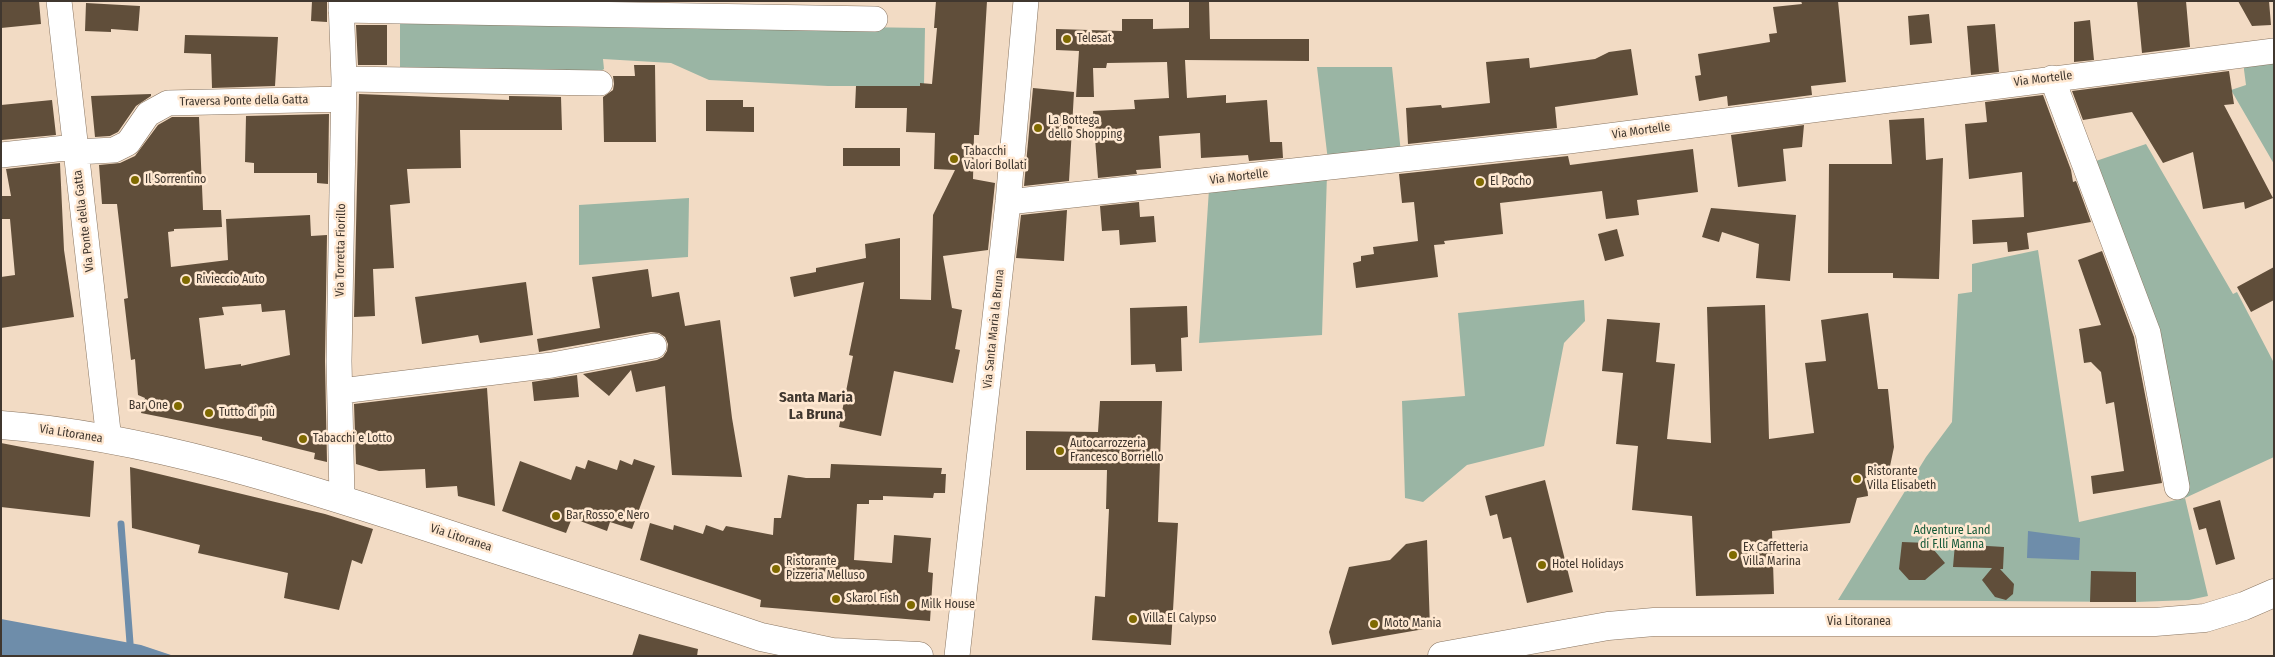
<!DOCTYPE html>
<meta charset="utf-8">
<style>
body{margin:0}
#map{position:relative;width:2275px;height:657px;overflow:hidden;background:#f2dbc4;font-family:"Fira Sans Condensed",sans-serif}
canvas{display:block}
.frame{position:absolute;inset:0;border:2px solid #40372f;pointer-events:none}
</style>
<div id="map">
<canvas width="2275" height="657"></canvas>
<div class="frame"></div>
</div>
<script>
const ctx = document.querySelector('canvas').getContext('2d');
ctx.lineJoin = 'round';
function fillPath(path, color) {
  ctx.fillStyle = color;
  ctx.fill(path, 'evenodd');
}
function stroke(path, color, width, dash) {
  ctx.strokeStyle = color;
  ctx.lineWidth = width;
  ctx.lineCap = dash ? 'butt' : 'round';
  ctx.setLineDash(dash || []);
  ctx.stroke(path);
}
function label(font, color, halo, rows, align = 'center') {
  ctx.font = font + ' "Fira Sans Condensed",sans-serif';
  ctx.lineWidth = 5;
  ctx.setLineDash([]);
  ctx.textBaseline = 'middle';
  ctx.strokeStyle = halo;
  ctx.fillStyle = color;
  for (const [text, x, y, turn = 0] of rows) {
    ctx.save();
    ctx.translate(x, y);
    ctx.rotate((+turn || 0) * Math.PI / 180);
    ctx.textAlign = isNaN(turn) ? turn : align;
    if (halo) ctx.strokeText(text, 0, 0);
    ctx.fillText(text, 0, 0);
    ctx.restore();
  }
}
fillPath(new Path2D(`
 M400 20 925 28 924 86H828L709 80 671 63 603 59 604 69 594 75 400 71Z
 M2274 59V164L2231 90 2246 85 2243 62Z
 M1317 67H1392L1401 153 1328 161Z
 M2146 144 2233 294 2237 292 2274 363V457L2185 498 2208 596 2189 600 2136 602 1838 600 1926 457 1952 422 1958 294 1972 292V264L2038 250 2079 522 2185 498 2154 332 2090 163Z
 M1327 174 1322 335 1199 343 1209 189Z
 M689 198 688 257 579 265V205Z
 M1584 300 1585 321 1564 343 1544 446 1467 465 1423 502 1405 498 1402 401 1465 396 1458 313Z`), '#9ab5a4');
fillPath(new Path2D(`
 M2028 531 2080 538 2079 560 2027 558Z
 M1 619 141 645 174 656H1Z`), '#6e8daa');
stroke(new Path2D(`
 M121 524 130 643`), '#6e8daa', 7);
fillPath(new Path2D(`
 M1 1H39L41 24 1 28Z
 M312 1H327V22L311 21Z
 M936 1H987L979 135H974L973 179 995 183 988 250 943 256 952 308 962 310 955 349 960 350 953 383 894 371 881 436 839 427 853 356 849 355 864 282 794 297 790 277 816 272V268L866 258 865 244 900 238V299L931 300 933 215 955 170 934 169 935 133 906 132 907 108H855L856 86H920V83L932 84 937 28H934Z
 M1189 1H1209L1210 39H1309V61L1185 60 1187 98 1226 95V103L1267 100 1270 142H1282L1283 158 1249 161 1248 155 1201 158 1200 133 1159 136 1161 168 1136 170 1137 174 1098 178 1093 111 1135 109 1134 100 1169 98 1167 62 1107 63 1106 68H1093L1094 97H1076L1079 51 1056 50V29L1122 31V19H1153V29L1189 28Z
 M1801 1H1838L1846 82 1811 86 1812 95 1728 106 1727 96 1699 101 1695 76 1701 75 1698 54 1770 42 1769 34 1777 33 1773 7 1802 4Z
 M2137 1H2186L2190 47 2142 53Z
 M2238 1H2269L2271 25 2252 26Z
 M86 3 140 6 138 31 111 29V32L85 31Z
 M1929 14 1932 43 1910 45 1908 16Z
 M2090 20 2094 60 2074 62V22Z
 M1995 24 1999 72 1971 75 1967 26Z
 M356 25H387V65H358Z
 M185 35 278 37 275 86 212 88 211 54 184 53Z
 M1631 49 1638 95 1555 107 1557 128 1408 144 1406 108 1441 105 1442 108 1490 103 1486 62 1529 58 1530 68 1595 59 1609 52Z
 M634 65H655L656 142H604L603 97 613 90 614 84 613 76H635Z
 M2229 71 2234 104 2224 105 2273 198 2245 209 2244 202 2203 209 2193 152 2163 163 2132 112 2083 120 2072 91Z
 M1033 88 1074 92 1069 181 1024 186Z
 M151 94V96L136 106 118 132 110 136 95 137 91 96Z
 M359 94 509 100V96L561 97 562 130H460L461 168 407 169 410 203 390 205 394 268 373 269 375 316 354 317Z
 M2043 95 2071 170 2073 182 2076 181 2091 222 2027 233 2029 249 2008 252 2007 242 1973 244 1972 220 2024 217 2022 172 1969 179 1965 124 1987 122 1985 102Z
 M52 100 56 135 2 140 1 105Z
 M706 100H743V107H754V132L706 131Z
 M329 114 328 184 317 183V173H254V163L245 162 246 116Z
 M172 117H199L203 210H221L222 227 174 229V231L168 232 171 267 228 260 226 219 310 215 311 236 327 235 325 361 327 462 314 459 315 453 262 440V437L141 413 145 398 138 395 135 359 131 360 124 299 128 298 117 204H102L99 165 120 163 135 156 158 125ZM261 304 262 312 285 310 290 355 241 366V364L205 369 199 318 224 315 222 307Z
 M1924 118 1926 160 1943 158 1939 279 1893 278V273H1828L1829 164H1892L1889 120Z
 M1804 125 1802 147 1783 149 1786 181 1738 187 1731 135Z
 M843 148H900V166H843Z
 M1693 149 1698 192 1637 200 1639 215 1606 219 1602 191 1500 203 1503 234 1444 241 1445 244 1434 245 1438 277 1356 288 1353 263 1361 261V256L1374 254 1373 247 1418 241 1414 202 1402 203 1399 174 1568 156 1570 165Z
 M60 163 64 250 74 317 1 328V277L15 275 10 219H1V196H11L6 169Z
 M1139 202 1140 217 1154 216 1156 242 1120 245 1119 230 1102 231 1100 206Z
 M1711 208 1796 215 1790 281 1756 278 1759 244 1722 232 1719 242 1702 237Z
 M1067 210 1064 261 1016 258 1021 215Z
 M1617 229 1624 256 1605 261 1598 234Z
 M2102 251 2134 337 2162 483 2093 494 2091 476 2124 471 2114 402 2106 404 2101 372 2091 362 2084 363 2079 329 2101 325 2078 260Z
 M2274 267V300L2251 312 2237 287Z
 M648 269 652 297 679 292 685 326 720 320 732 418 742 477 672 475 665 386 636 392 631 370 609 396 583 374 657 360 663 357 667 351 668 344 665 337 659 333 651 332 539 352 537 339 600 328 592 277Z
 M526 282 533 335 480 343 478 335 422 344 415 297Z
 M1765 305 1769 439 1814 433 1805 363 1826 361 1821 320 1868 313 1878 389H1888L1894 447 1889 471H1866L1868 496 1857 498 1850 523 1772 531 1774 594 1696 596 1692 516 1632 510 1638 446 1616 444 1623 373 1602 371 1607 319 1660 323 1656 362 1675 364 1667 439 1711 443 1707 307Z
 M1187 306 1188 337 1181 338 1182 371 1156 372 1155 364 1131 365 1130 308Z
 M577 375 579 397 534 401 532 382Z
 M487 388 495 506 458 496 457 486 426 488 425 469 379 471 356 464 354 404Z
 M1100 401H1162L1158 522 1178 523 1171 645 1092 640 1095 596 1105 597 1109 509H1106L1107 470H1026V431L1098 432Z
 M1 443 94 461 90 517 1 507Z
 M634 459 655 466 632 529 610 522 607 531 572 518 566 533 502 511 520 461 571 480 576 466 585 469 588 460 617 470 620 460 632 465Z
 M831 464 942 468 941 474H946L945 493H934L933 498 883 496V500H869V504H857L854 560 892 563 894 535 931 538 928 572 933 573 930 621 760 607 761 600 640 560 650 523 673 530 674 525 703 534 706 525 723 531 726 526 773 535 774 518H781L788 475 806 478H830Z
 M130 467 325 514 373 529 362 564 352 560 339 610 284 598 288 573 198 553 200 545 132 528Z
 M1545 480 1573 592 1527 603 1511 537 1503 539 1497 514 1490 516 1485 496Z
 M2220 500 2235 559 2216 565 2206 528 2199 530 2193 508Z
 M1427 540 1430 628 1332 645 1329 632 1349 567 1390 560 1406 544Z
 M1902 542 1928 543 1945 563 1925 580H1909L1899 569Z
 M1955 544 2004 547 2003 569H2000L2014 584 2013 594 2006 600 1995 597 1982 580 1992 568 1953 567Z
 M2091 571 2136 572V602H2090Z
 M639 634 698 649 697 656H632Z`), '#604e3a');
const street = new Path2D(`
 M59 1 109 440
 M341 1 344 79 339 361 342 499
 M341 10 875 19
 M2052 78 2148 333 2177 487
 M344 79 600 83
 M76 152 114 150 128 143 148 114 168 103 343 99
 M1 155 75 147
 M1008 202 1569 141 2274 51
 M341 391 552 365 654 346
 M957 656 1008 202 1026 1`);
const secondary = new Path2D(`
 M1 425C146 436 295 484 433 529 542 565 652 600 761 637L832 652 919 656
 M1442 656 1608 626 1654 622H2155L2205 618 2244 606 2274 593`);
stroke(street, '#897561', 26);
stroke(secondary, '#897561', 29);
stroke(street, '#fff', 25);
stroke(secondary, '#fff', 28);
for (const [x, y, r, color] of [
 [1067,39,5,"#7f6a01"],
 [1038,128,5,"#7f6a01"],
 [954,159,5,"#7f6a01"],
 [135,180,5,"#7f6a01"],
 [1480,182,5,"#7f6a01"],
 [186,280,5,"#7f6a01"],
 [178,406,5,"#7f6a01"],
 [209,413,5,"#7f6a01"],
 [303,439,5,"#7f6a01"],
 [1060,451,5,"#7f6a01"],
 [1857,479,5,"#7f6a01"],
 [556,516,5,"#7f6a01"],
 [1733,555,5,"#7f6a01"],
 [1542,565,5,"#7f6a01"],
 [776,569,5,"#7f6a01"],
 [836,599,5,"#7f6a01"],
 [911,605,5,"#7f6a01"],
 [1133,619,5,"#7f6a01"],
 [1374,624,5,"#7f6a01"]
]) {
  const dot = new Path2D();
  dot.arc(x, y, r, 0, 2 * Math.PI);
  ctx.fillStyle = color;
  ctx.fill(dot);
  stroke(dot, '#ffe8d1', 2);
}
label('12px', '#40372f', '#ffe8d1', [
 ["Telesat",1077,39],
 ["La Bottega",1048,121],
 ["dello Shopping",1048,135],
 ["Tabacchi",964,152],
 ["Valori Bollati",964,166],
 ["Il Sorrentino",145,180],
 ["El Pocho",1490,182],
 ["Rivieccio Auto",196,280],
 ["Bar One",168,406,"right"],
 ["Tutto di più",219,413],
 ["Tabacchi e Lotto",313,439],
 ["Autocarrozzeria",1070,444],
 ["Francesco Borriello",1070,458],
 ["Ristorante",1867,472],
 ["Villa Elisabeth",1867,486],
 ["Bar Rosso e Nero",566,516],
 ["Ex Caffetteria",1743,548],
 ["Villa Marina",1743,562],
 ["Ristorante",786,562],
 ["Pizzeria Melluso",786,576],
 ["Hotel Holidays",1552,565],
 ["Skarol Fish",846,599],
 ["Milk House",921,605],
 ["Villa El Calypso",1143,619],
 ["Moto Mania",1384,624]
], 'left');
label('12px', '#40372f', '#ffe8d1', [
 ["Via Mortelle",2043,79,-7],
 ["Traversa Ponte della Gatta",244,101,-1],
 ["Via Mortelle",1641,131,-8],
 ["Via Mortelle",1239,177,-7],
 ["Via Ponte della Gatta",84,221,-97],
 ["Via Torretta Fiorillo",341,250,-89],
 ["Via Santa Maria la Bruna",994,329,-84],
 ["Via Litoranea",71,434,9],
 ["Via Litoranea",461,538,18],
 ["Via Litoranea",1859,622]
]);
label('12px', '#155938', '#ffe8d1', [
 ["Adventure Land",1952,531],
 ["di F.lli Manna",1952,545]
]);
label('bold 15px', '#40372f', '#ffe8d1', [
 ["Santa Maria",816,398],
 ["La Bruna",816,415]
]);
</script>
